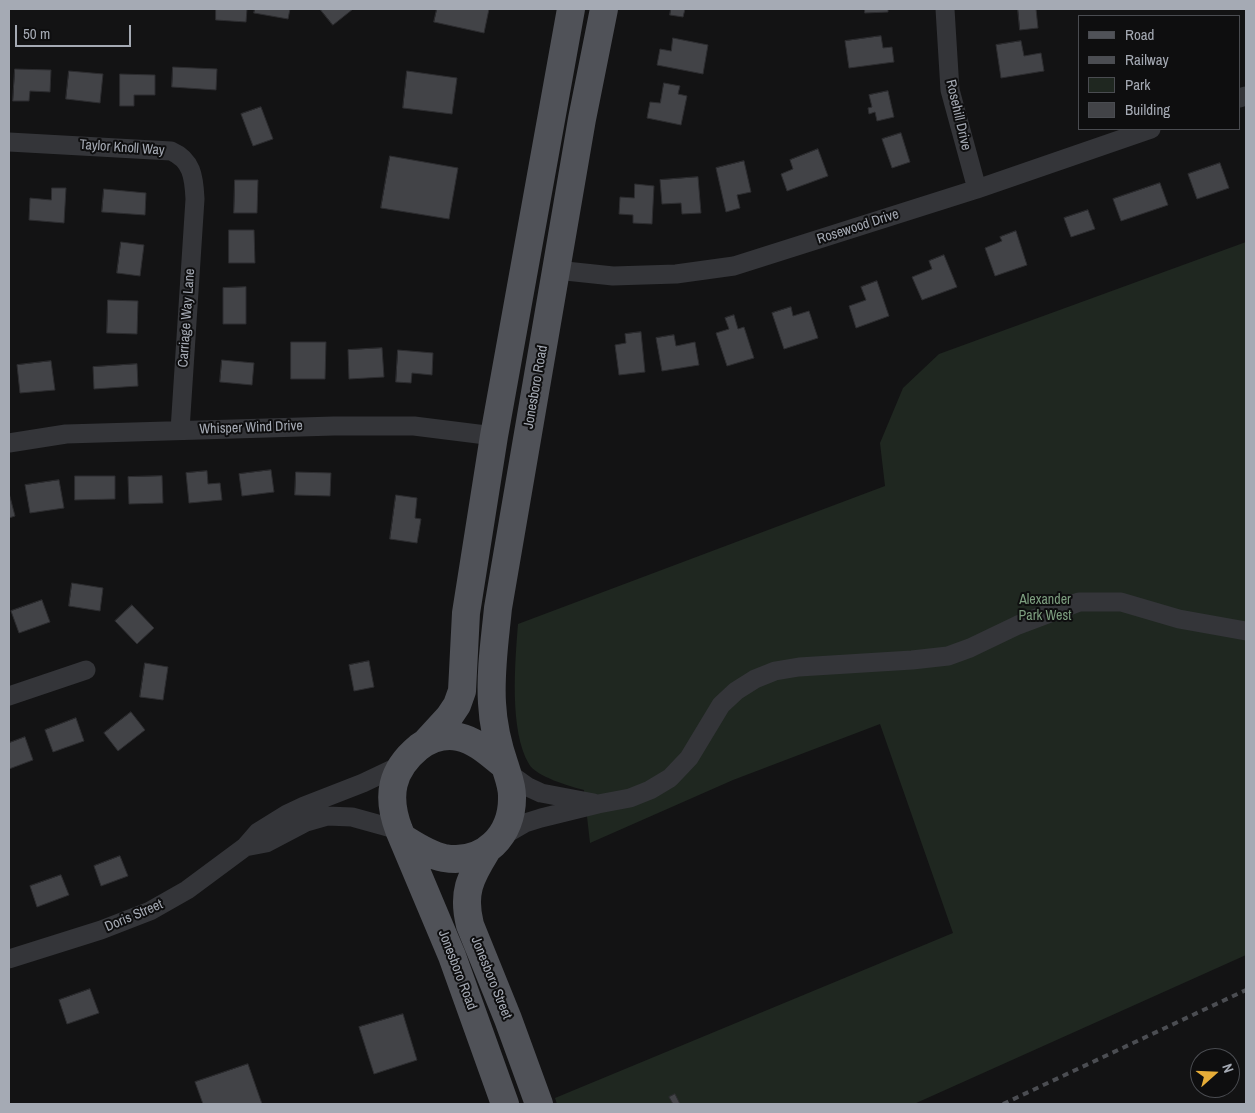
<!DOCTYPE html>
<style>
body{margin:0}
#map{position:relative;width:1255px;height:1113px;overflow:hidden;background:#131314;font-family:"Archivo Narrow",sans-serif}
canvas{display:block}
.frame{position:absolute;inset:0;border:10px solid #a5aab4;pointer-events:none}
.legend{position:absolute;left:1078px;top:15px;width:162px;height:115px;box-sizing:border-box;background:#0e0e0f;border:1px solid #4a4c51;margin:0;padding:6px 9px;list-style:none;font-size:15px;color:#a5aab4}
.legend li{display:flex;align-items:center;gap:10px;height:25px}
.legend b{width:25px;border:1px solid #4a4c51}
.north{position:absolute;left:1190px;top:1048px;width:50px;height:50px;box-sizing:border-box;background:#0e0e0f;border:1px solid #4a4c51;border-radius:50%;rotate:70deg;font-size:14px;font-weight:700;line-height:20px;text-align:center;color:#a5aab4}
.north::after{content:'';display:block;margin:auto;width:18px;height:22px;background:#e7ad38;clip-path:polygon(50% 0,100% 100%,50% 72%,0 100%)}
.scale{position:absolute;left:15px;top:25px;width:116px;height:22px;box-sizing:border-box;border:2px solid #a5aab4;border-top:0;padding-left:6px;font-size:15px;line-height:18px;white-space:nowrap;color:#a5aab4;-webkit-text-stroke:4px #0e0e0f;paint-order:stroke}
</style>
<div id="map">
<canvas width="1255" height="1113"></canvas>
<div class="frame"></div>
<ul class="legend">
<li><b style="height:6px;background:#505258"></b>Road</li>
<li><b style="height:6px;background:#4b4d52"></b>Railway</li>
<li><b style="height:14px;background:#1f2720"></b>Park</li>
<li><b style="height:14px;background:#424347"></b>Building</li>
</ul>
<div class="north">N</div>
<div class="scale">50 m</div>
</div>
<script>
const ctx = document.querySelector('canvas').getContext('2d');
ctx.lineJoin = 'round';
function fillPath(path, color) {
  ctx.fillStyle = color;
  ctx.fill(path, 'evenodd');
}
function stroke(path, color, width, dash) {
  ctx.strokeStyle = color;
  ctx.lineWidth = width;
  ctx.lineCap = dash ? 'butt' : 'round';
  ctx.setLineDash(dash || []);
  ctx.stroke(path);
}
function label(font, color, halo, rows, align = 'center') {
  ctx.font = font + ' "Archivo Narrow",sans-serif';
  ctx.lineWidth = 4;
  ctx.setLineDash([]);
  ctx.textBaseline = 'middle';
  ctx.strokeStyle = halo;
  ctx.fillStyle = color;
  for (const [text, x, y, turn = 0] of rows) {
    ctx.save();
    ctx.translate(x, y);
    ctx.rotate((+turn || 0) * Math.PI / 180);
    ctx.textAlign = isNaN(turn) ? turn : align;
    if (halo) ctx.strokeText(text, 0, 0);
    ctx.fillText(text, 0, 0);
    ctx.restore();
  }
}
fillPath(new Path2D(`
 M1246 242V955L914 1104H557L555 1098 953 933 880 724 733 780 590 843 584 790C571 787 535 776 529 764 509 731 515 662 518 624L885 486 880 443 903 388 939 354Z`), '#1f2720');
const building = new Path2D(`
 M216 9H247L246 22 216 20Z
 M255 9H290L288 19 254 13Z
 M320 9H353L333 25Z
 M437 9H489L484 33 434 22Z
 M671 9H685L683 17 670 15Z
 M865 9H888V12L865 13Z
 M1018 9H1036L1038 28 1020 30Z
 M881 36 883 48 892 47 894 62 849 68 845 41Z
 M673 38 708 45 703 74 657 65 660 49 671 51Z
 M1021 41 1024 56 1041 53 1044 71 1001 78 996 45Z
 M173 67 217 69 216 90 172 87Z
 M15 69 51 70 50 92 30 91 29 101H13Z
 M69 71 103 74 100 103 66 99Z
 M407 71 457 78 452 114 403 108Z
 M120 74 155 75V95H134V106H120Z
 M664 83 680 86 678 94 687 96 681 125 647 118 650 102 660 103Z
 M888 91 894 117 877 121 875 112 869 114 868 108 872 107 869 95Z
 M261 107 273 139 253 146 241 114Z
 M901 133 910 162 892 168 882 139Z
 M818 149 828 176 787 191 781 174 793 169 790 160Z
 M390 156 458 168 449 219 381 208Z
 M744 161 751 192 737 195 740 208 726 212 716 168Z
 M1220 163 1229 188 1197 199 1188 174Z
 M698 177 701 213 682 214 681 203 662 204 660 180Z
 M235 180H258L257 213H234Z
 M1160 183 1168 205 1121 221 1113 199Z
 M635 184 654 186 652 224 633 223V215L619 214 620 197 634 198Z
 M52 188H66L64 223 29 220 30 198 51 200Z
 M104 189 146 193 145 215 102 212Z
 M1088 210 1095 229 1071 237 1064 218Z
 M229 230H254L255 263H229Z
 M1016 231 1027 265 995 276 985 248 1002 241 1000 237Z
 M121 242 144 245 140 276 117 273Z
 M944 255 957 287 922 300 912 277 932 269 929 261Z
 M877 281 889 316 856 328 849 306 866 300 861 287Z
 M246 287V324H223V288Z
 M108 300 138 301 137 334 107 333Z
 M791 307 793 316 809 311 818 338 784 349 772 313Z
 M734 315 738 329 744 327 754 358 727 366 716 333 729 329 725 318Z
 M641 332 645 372 619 375 615 345 626 343 625 334Z
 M674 335 676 346 695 342 699 365 662 371 656 338Z
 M291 342H326L325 379H291Z
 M382 348 384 377 349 379 348 350Z
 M398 350 433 353 432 375 412 373 411 383 396 382Z
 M222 360 254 363 252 385 220 382Z
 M51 361 55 390 20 393 17 365Z
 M137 364 138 386 94 389 93 367Z
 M271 470 274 492 242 496 239 474Z
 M207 471 208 484 220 483 222 500 189 503 186 473Z
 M296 472 331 473 330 496 295 495Z
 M75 476H115V499L75 500Z
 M162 476 163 503 129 504 128 477Z
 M59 480 64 508 30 513 25 485Z
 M9 493 15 516 9 518Z
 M396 495 417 498 415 518 421 519 417 543 390 539Z
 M72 583 103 588 100 611 69 606Z
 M42 600 50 622 19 633 11 611Z
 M132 605 154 628 137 644 115 621Z
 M369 661 374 687 354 691 349 665Z
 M145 663 168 667 163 700 140 697Z
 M131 712 145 730 118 751 104 733Z
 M76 718 84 741 53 752 45 730Z
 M25 737 33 760 9 769V743Z
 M120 856 128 876 101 886 94 866Z
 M61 875 69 895 37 907 30 886Z
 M90 989 99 1013 67 1024 59 1000Z
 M403 1014 417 1060 374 1074 359 1027Z
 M248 1064 262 1104H203L195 1082Z
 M675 1094 680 1104H673L669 1097Z`);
fillPath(building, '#424347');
stroke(building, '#2d2d30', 1);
stroke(new Path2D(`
 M945 9 950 90 977 189
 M1239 98 1246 96
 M9 142 171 151C192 160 194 177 195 199L180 430
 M556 270 613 276 676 274 734 266 977 189 1151 129
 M9 443 66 434 334 426H414L494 436
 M9 696 86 670
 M507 772 528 787 541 793 594 803
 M499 838 525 823 541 818 598 804 630 798 650 790 670 778 689 758 721 705 736 691 755 679 775 671 799 667 912 660 948 656 970 648 1018 625 1079 602H1121L1179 619 1246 631
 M245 847 266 843 306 822 327 816 352 817 399 830
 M9 959 101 930 150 911 187 890 245 847 258 832 287 814 304 806 363 783 401 765`), '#343539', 19);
stroke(new Path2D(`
 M427 741 449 717 457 705 462 691 466 613 494 436 571 9
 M505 766C491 755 477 741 459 737 444 734 431 738 419 747 391 770 386 796 399 830L452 956 505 1104
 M403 838C416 846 429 855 444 858 484 865 513 835 512 796 512 785 508 776 505 766 498 746 493 724 492 703 490 671 495 639 498 608L582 119 604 9
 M486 852C470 878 462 893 470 925L508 1019 539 1104`), '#505258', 28);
stroke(new Path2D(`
 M1003 1104 1246 990`), '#4b4d52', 4, [6, 5]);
label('14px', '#a5aab4', '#0e0e0f', [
 ["Rosehill Drive",958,115,77],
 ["Taylor Knoll Way",122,148,4],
 ["Rosewood Drive",858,227,-18],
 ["Carriage Way Lane",187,318,-86],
 ["Jonesboro Road",536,387,-80],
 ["Whisper Wind Drive",251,428,-2],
 ["Doris Street",134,916,-23],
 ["Jonesboro Road",457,970,69],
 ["Jonesboro Street",491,978,68]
]);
label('14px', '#7d9e7f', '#0e0e0f', [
 ["Alexander",1045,600],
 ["Park West",1045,616]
]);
</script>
